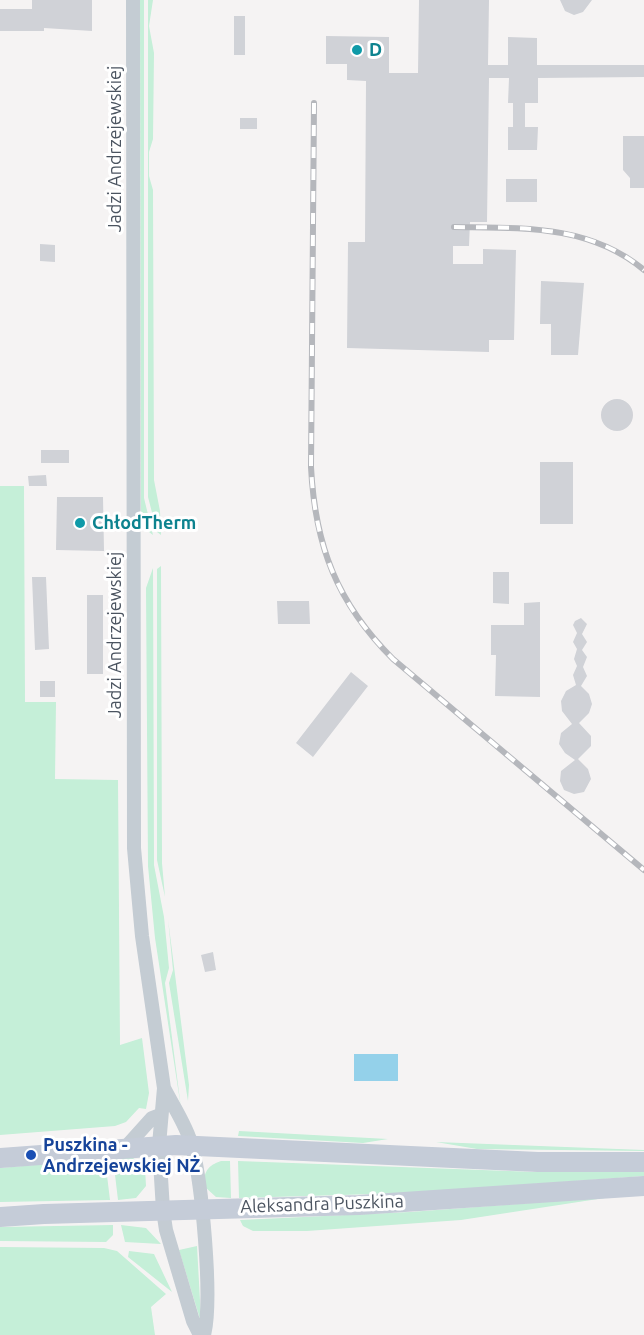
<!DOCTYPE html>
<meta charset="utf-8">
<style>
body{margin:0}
canvas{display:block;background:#f5f3f3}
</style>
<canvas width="644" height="1335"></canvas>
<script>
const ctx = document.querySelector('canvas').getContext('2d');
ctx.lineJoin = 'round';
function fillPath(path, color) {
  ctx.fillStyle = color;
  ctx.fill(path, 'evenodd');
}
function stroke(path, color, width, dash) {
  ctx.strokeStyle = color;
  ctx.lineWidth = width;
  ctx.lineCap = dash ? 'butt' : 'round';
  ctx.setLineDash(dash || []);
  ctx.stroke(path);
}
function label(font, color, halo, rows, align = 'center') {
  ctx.font = font + ' Ubuntu,sans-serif';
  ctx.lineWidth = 6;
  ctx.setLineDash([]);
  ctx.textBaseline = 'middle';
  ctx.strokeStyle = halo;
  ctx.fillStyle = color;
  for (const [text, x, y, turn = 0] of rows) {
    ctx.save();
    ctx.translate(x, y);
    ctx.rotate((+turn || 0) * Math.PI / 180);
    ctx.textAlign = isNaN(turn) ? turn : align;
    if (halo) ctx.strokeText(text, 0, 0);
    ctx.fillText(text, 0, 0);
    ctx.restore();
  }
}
fillPath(new Path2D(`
 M140 0H144V498L153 535 145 529 141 516Z
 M148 0H153L149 26 154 53 153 139 149 152V176L153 190 154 480 160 511 161 535 157 532 148 497Z
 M0 486H24L25 702H56L55 779 118 780 120 1045 142 1038 149 1093 146 1109 139 1108 126 1122 115 1126 0 1135Z
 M161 566 162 863 165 897 157 860V569Z
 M153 568 154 865 164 917 169 968 165 983 181 1108 155 938 148 866 146 588Z
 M168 919 189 1085 188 1101 169 983 173 970Z
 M239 1131 388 1139 363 1143 238 1136Z
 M436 1142 644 1150V1151L477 1149Z
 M113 1158H133L145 1168 146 1186 136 1198 118 1200Z
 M105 1159 110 1200 0 1202V1168Z
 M221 1161H230L231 1198 216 1197 205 1187C202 1173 208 1165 221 1161Z
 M238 1161 536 1172 644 1171V1176L409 1193 239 1198Z
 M611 1197 461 1220 307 1231H253L243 1226 240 1220 410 1212Z
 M113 1225V1235L106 1242 0 1241V1227Z
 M121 1225 146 1228 161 1244 125 1242Z
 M197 1246 201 1319H200L179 1250Z
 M0 1247 104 1248 117 1251 166 1294 151 1307 155 1335H0Z
 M129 1251 154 1254 172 1292 128 1257Z`), '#c5efd8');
fillPath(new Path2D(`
 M354 1054H398V1081H354Z`), '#94d1ea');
fillPath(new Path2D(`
 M32 0H92V31L44 28V31H0V9H32Z
 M419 0H489L488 65H508V37L537 38V65H644V77L538 78V103H525V127H538L537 150H508V127H513V103H508L509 78H489L487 222H470L469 246H453V264H483V249L516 250 514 340H489V352L347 348 348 242H365L366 81 347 80V64H326V36L389 37V73H418Z
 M560 0H592L583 12 574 15 565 11Z
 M234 16H245V55H234Z
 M240 118H257V129H240Z
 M623 136H644V188H630V178L623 170Z
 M506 179H537V202H506Z
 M40 244 55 245V262L40 261Z
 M541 281 584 283 578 355H551V324H540Z
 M601 415a16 16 0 1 1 32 0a16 16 0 1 1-32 0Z
 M41 450H69V463H41Z
 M540 462H573V524H540Z
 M46 475 47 486H29L28 476Z
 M57 497H103L104 551 56 550Z
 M493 572H509V604L493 603Z
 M32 577H46L49 649 35 650Z
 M87 595H103V674H87Z
 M277 601H309L310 624H278Z
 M540 602V697L495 696 496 655H491V625H524V603Z
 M581 618 587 624 582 634 587 642 582 650 587 657 583 667 587 676 581 686 589 694 592 704 589 713 579 723 591 736V746L578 759 588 769 591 779 584 792 574 794 564 790 560 781 561 771 575 760 565 753 559 744 561 733 572 724 562 711 561 701 566 691 576 685 573 675 577 666 574 659 577 649 573 642 577 633 573 625 575 621Z
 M351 672 368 686 313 757 296 743Z
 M40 681H55V697H40Z
 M213 952 216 970 205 972 201 955Z`), '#d0d2d7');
stroke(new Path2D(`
 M133 0 134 848 142 936 164 1088 159 1145 163 1210 166 1230 193 1321 200 1335
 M164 1088C173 1106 187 1126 192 1146 202 1183 213 1300 204 1335
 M125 1148 152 1118 160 1115`), '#c4ccd3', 14);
stroke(new Path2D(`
 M0 1158 176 1145 538 1162H644
 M0 1217 44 1214 359 1205 644 1186`), '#c5ccd8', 20);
const rail = new Path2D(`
 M314 103 311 467C315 546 337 603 393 659L644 870
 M454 227C520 228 589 224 644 270`);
stroke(rail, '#b5b7bc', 6);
stroke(rail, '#fff', 4, [11]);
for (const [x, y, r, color] of [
 [357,50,6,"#0f9aa8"],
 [80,523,6,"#0f9aa8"],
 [31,1155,6,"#1a4fb4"]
]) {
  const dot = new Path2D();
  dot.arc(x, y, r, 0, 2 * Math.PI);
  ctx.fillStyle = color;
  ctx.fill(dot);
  stroke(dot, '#fff', 2);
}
label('bold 18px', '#0d838f', '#fff', [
 ["D",369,50],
 ["ChłodTherm",92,523]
], 'left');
label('18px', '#4b5460', '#fff', [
 ["Jadzi Andrzejewskiej",115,149,-90],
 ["Jadzi Andrzejewskiej",115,635,-90],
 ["Aleksandra Puszkina",322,1204,-2]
]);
label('bold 18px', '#164399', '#fff', [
 ["Puszkina -",43,1145],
 ["Andrzejewskiej NŻ",43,1166]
], 'left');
</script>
